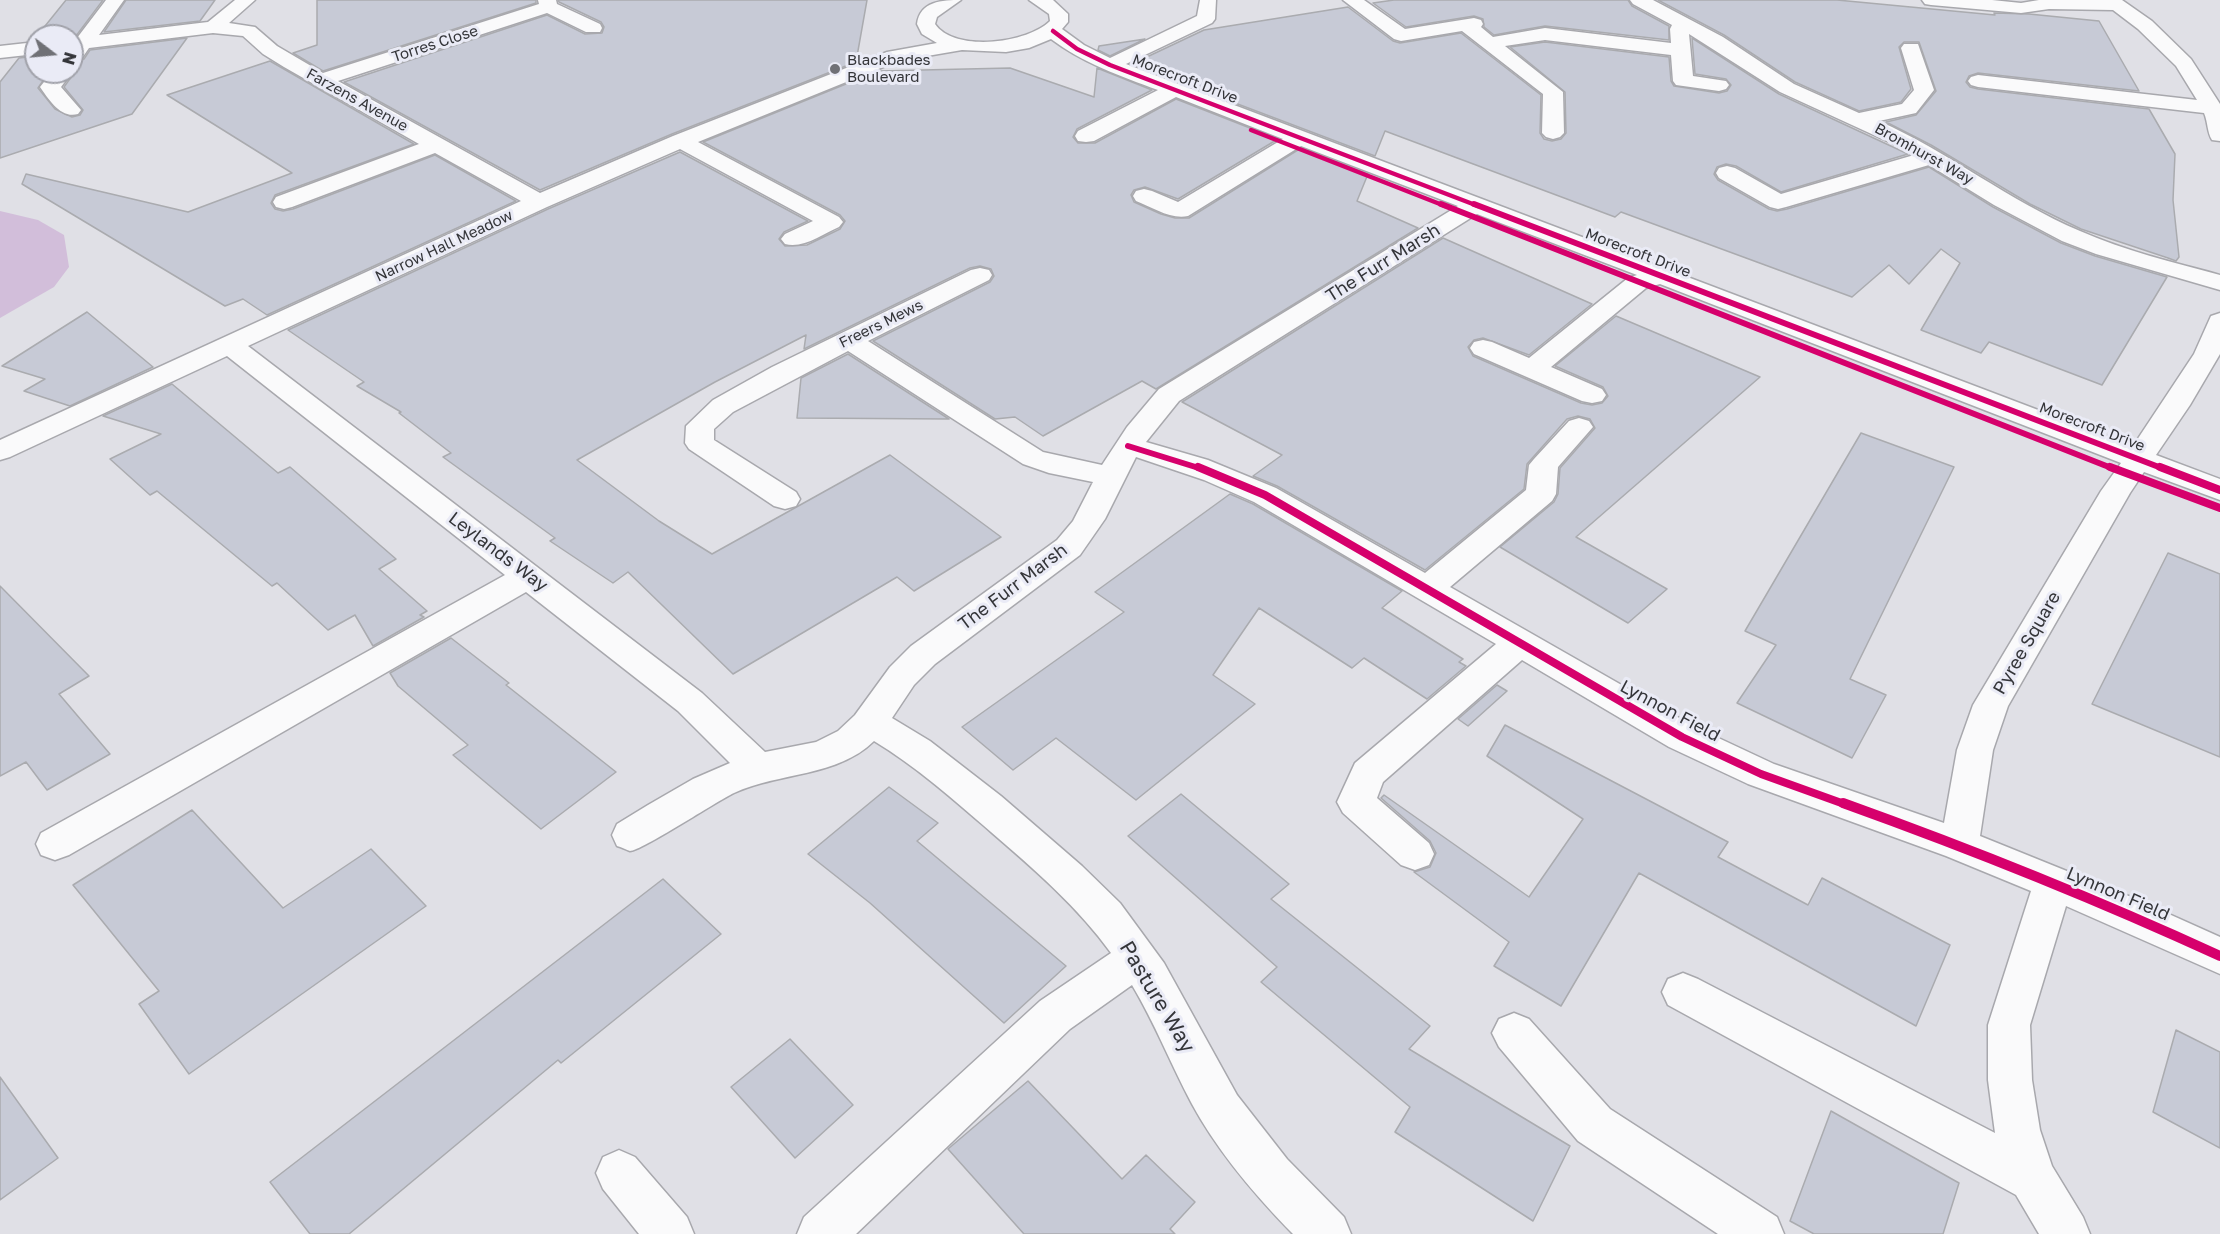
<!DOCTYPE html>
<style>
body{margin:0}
#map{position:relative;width:2220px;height:1234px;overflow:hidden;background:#e0e0e6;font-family:"Golos Text",sans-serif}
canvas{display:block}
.north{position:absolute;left:24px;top:24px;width:60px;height:60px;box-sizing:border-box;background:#eaebf6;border:2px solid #a1a2aa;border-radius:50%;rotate:106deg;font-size:16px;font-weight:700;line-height:24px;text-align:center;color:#343539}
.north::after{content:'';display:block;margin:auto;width:21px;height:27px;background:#707176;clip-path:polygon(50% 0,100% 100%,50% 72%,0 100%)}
</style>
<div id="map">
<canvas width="2220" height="1234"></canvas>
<div class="north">N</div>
</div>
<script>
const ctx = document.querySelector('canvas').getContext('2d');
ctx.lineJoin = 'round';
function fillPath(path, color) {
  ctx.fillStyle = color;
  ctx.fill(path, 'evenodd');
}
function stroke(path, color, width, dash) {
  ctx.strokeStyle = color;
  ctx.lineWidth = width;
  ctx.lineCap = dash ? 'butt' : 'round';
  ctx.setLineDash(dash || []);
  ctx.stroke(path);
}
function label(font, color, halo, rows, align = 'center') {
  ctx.font = font + ' "Golos Text",sans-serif';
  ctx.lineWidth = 6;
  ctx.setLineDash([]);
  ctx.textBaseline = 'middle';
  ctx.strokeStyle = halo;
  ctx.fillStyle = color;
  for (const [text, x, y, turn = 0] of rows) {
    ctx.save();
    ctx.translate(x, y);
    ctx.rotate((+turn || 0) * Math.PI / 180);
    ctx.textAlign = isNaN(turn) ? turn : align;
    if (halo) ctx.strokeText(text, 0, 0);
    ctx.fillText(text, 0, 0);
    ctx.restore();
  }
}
fillPath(new Path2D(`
 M0 211 38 220 64 235 69 267 54 287 0 318Z`), '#d2beda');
const building = new Path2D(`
 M66 0H103L76 36H37Z
 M126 0H215L200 21 104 32Z
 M317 0H536V3L323 71 293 53 317 45Z
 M558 0H867L856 62 672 134 540 190 344 82 547 15 585 34 602 33 604 27 601 22 559 2Z
 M1394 0H1628L1632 6 1669 26V40L1545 26 1494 35 1484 27 1483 19 1474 16 1406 27 1373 3Z
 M1658 0H1837L1995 15 1994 13 2029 14 2099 21 2139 91 1978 73 1969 76 1966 82 1970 87 1978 89 2149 109 2175 154 2173 200 2179 257 2176 261 2168 258 2081 229 2030 204 1931 145 1886 122 1916 115 1936 91 1919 42H1904L1899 47 1911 89 1901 102 1859 111 1795 82 1724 35Z
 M1348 7 1393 41 1400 43 1461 33 1541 95 1540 133 1544 139 1552 141 1561 139 1566 133 1565 92 1510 47 1545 42 1669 57 1671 81 1674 86 1719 93 1727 91 1731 85 1726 79 1695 74 1692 38 1779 94 1908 154 1781 192 1736 166 1726 164 1717 167 1714 174 1718 180 1769 209 1777 211 1787 209 1929 167 1993 207 2061 243 2095 256 2167 277 2102 385 1989 342 1981 353 1921 330 1960 263 1941 249 1909 284 1889 265 1852 297 1621 212 1615 217 1385 131 1375 156 1132 64 1204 30Z
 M187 38 132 114 0 158V82L19 58 36 56V72H49L38 88 55 109 72 117 80 115 83 110 64 87 74 73 72 61 84 59 90 50Z
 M1145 39 1110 56 1098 50 1099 46Z
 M270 61 414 144 275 195 271 203 275 209 283 211 293 209 435 155 516 201 267 315 243 299 225 306 22 184 26 174 188 212 292 173 167 95Z
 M1010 68 1094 97 1097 68 1152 90 1077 129 1073 137 1078 143H1095L1176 99 1278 139 1178 199 1145 187 1134 190 1131 195 1134 202 1161 214 1175 218H1189L1301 148 1368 174 1357 201 1418 228 1156 389 1142 381 1043 436 1015 417 995 419 873 341 990 282 994 276 991 269 980 266 970 268 804 349 806 335 715 382 577 460 659 521 712 554 890 455 1001 537 914 591 897 577 733 674 628 572 613 583 550 541 555 538 443 457 451 453 399 413 401 412 357 386 364 382 288 330 548 209 680 152 808 221 784 232 779 239 785 246 807 245 840 229 845 221 840 215 703 142 878 71Z
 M1443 238 1592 304 1529 355 1483 338 1474 340 1468 347 1473 356 1581 403 1592 405 1602 403 1608 396 1603 387 1555 366 1616 316 1760 377 1576 537 1667 589 1628 623 1500 547 1554 502 1558 494 1560 468 1595 428 1590 419 1578 416 1567 419 1527 464 1524 489 1425 570 1277 486 1253 476 1282 455 1182 402Z
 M87 312 153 367 70 406 24 391 45 379 2 366Z
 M848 354 949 419 797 418 801 378Z
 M172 384 278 473 290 467 396 559 379 569 427 611 420 615 424 617 373 646 355 615 328 630 277 583 272 586 157 491 150 495 110 459 161 434 103 416Z
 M1861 433 1954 467 1850 679 1886 695 1852 758 1737 703 1776 645 1745 631Z
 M1230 494 1253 504 1402 591 1382 608 1463 659 1459 662 1466 666 1427 699 1364 658 1352 668 1259 608 1213 675 1255 704 1136 800 1056 738 1013 770 962 727 1124 612 1095 592Z
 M2168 553 2220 574V757L2092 704Z
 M0 586 89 676 59 694 110 754 47 790 26 762 0 776Z
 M451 638 509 683 506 685 616 772 541 829 453 755 468 745 398 686 390 673Z
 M1497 685 1507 691 1468 726 1458 719Z
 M1505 725 1728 842 1718 857 1808 905 1822 878 1950 945 1916 1026 1639 873 1561 1006 1494 966 1509 942 1414 872 1430 867 1436 853 1430 841 1381 798 1384 795 1529 897 1583 819 1487 756Z
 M889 787 938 823 917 841 1066 966 1004 1023 870 903 808 854Z
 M1181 794 1289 884 1271 899 1430 1026 1409 1049 1570 1146 1533 1221 1395 1132 1410 1107 1261 982 1277 967 1128 836Z
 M192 810 283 908 371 849 426 906 189 1074 139 1004 159 991 73 885Z
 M663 879 721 934 561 1063 558 1060 349 1234H310L270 1182Z
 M2176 1030 2220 1052V1148L2153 1112Z
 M790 1039 853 1105 795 1158 731 1087Z
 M0 1077 58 1158 0 1200Z
 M1028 1081 1122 1179 1146 1155 1195 1202 1170 1229 1175 1234H1024L948 1149Z
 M1831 1111 1959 1183 1943 1234H1814L1790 1221Z`);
fillPath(building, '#c7cad6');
stroke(building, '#aaabaf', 1.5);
const minor = new Path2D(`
 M106 0H124L99 35 208 22 235 0H255L229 23 255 27 277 46 323 73 539 4 538 0H556L557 4 600 24 602 28 600 32H586L547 13 338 81 540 193 673 136 887 52 937 43 922 34 917 24C920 1 942 0 961 0L937 17 935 24C955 53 1028 43 1050 21L1049 14 1029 0H1053L1068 14V22L1062 29 1084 45 1110 58 1197 16 1200 0H1216L1215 19 1212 23 1126 64 2133 446 2194 354 2211 316 2220 313V354L2190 405 2156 455 2220 479V500L2144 472 2130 493 2008 706 1993 750 1980 836 2131 897 2220 937V974L2066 906 2030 1025 2032 1080 2040 1130 2052 1166 2083 1217 2090 1234H2039L2016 1195 1668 1005 1662 992 1668 979 1683 973 1698 979 1995 1133 1988 1080V1025L2031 891 1946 856 1748 784 1669 747 1522 660 1383 782 1377 798 1429 843 1434 854 1429 865 1415 870 1401 865 1343 813 1337 802 1355 763 1496 644 1254 502 1204 480 1136 457 1105 519 1080 555 935 664 914 685 892 718 930 741 1001 796 1082 866 1120 903 1164 963 1237 1095 1287 1159 1344 1217 1351 1234H1293C1255 1195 1218 1152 1192 1104 1171 1065 1155 1023 1132 985L1070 1029 856 1234H797L804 1217 1040 1001 1111 953C1078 907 1034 869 991 832 954 800 917 767 874 741 838 777 779 772 734 793 717 801 641 851 630 851 627 850 621 847 617 846L612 835 617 824 648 805 693 779 730 763 678 711 526 592 69 855 55 860 41 855 36 844 41 833 505 575 227 356 10 457 0 460V440L521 201 435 153 292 207 284 209 276 207 273 202 276 197 419 144 284 67 263 54 243 36 213 33 89 48 82 58 72 59V38H77ZM1051 39C1083 63 1120 76 1158 90L1078 131 1075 136 1078 141 1086 142 1094 141 1176 97 1283 139 1178 202 1152 191 1144 189 1136 191 1133 196 1136 201C1152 207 1171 220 1188 216L1301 146 1458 206 1159 389 1127 427 1102 465 1043 452 868 341 989 280 992 275 989 270 980 268 971 270 772 367 713 400 686 426 685 443 689 449 774 506 785 509 796 506 800 499 796 492 714 440V429L733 412 848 351 1023 464 1049 473 1093 482 1073 521 1057 540 911 646 890 667 855 715 838 731 816 742 765 752 702 693 248 346 547 207 680 149 813 221 785 234 781 239 785 244C803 249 823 234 839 227L843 222 839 217 698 142 898 61 962 50 1006 52 1029 48ZM1477 214 1637 275 1628 278 1529 358 1492 342 1483 340 1474 342 1470 348 1474 354 1582 401 1592 403 1602 401 1606 395 1602 389 1551 367 1646 288 1660 284 2121 463 2101 491 1973 705 1957 750 1944 823 1774 764 1695 727 1450 587 1552 501 1556 494 1558 467 1593 427 1589 421 1579 418 1569 421 1534 459 1529 465 1526 490 1425 573 1276 488 1208 460 1146 442 1179 401Z
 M1343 0H1364L1405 29 1474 18 1481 20 1483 24 1481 27 1493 37 1545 28 1671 43 1670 29 1672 25 1633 4 1630 0H1653L1723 37 1794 84 1859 113 1902 104 1914 90 1901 48 1904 44H1918L1934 90 1916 113 1879 121C1949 152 2009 201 2080 231 2125 251 2173 262 2220 275V290L2096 254 2062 241 1994 205 1929 165 1786 207 1778 209 1770 207 1719 178 1716 173 1719 168 1727 166 1735 168 1781 194 1914 155 1900 147 1780 92 1689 34 1693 76 1726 81 1729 85 1726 89 1719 91 1676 85 1673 81 1671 55 1545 40 1505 46 1563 92 1564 133 1560 137 1553 139 1546 137 1542 133 1543 94 1462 31 1401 41 1394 39Z
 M1922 0H1992L2021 3 2039 0H2122L2152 21 2191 59 2220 104V141L2212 140C2207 132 2208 122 2204 113L1978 87 1971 85 1968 81 1971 77 1978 75 2197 100 2176 66 2138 29 2113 10 2049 9 2021 13 1931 5 1925 4Z
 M36 42V54L0 58V46Z
 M52 72H72L61 87 81 110 78 114C61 119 49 100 40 87Z
 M1514 1013 1529 1019 1610 1109 1777 1217 1784 1234H1718L1578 1141 1499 1047 1492 1033 1499 1019Z
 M619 1150 635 1157 687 1217 694 1234H639L603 1189 596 1173 603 1157Z`);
stroke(minor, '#a8a8ad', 3);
fillPath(minor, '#fafafb');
stroke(new Path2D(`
 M1053 31 1077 49 1110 65 1478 206
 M1251 130 1445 206`), '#d6006c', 4.5);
stroke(new Path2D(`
 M1441 204 2114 469
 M1474 204 2164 469
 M1128 446 1202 469`), '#d6006c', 6);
stroke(new Path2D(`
 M1198 467 1265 495 1682 737 1761 774 1847 805
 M2110 467 2220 508
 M2160 467 2220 490`), '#d6006c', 8);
stroke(new Path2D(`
 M1843 803C1971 849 2096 899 2220 956`), '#d6006c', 10);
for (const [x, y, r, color] of [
 [835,69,6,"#707176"]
]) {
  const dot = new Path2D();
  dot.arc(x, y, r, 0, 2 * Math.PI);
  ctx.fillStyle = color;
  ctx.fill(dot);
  stroke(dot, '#eaebf6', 2);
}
label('15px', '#343539', '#eaebf6', [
 ["Torres Close",435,44,-18],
 ["Morecroft Drive",1185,79,21],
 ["Farzens Avenue",357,100,29],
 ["Bromhurst Way",1924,154,29],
 ["Narrow Hall Meadow",444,246,-25],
 ["Morecroft Drive",1638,253,21],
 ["Freers Mews",881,324,-26],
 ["Morecroft Drive",2092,427,21]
]);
label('15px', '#343539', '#eaebf6', [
 ["Blackbades",847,60],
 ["Boulevard",847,77]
], 'left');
label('18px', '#343539', '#eaebf6', [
 ["The Furr Marsh",1383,263,-32],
 ["Leylands Way",498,552,37],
 ["The Furr Marsh",1013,587,-37],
 ["Pyree Square",2027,643,-60],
 ["Lynnon Field",1670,711,28],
 ["Lynnon Field",2118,894,23]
]);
label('21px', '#343539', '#eaebf6', [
 ["Pasture Way",1157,997,59]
]);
</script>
